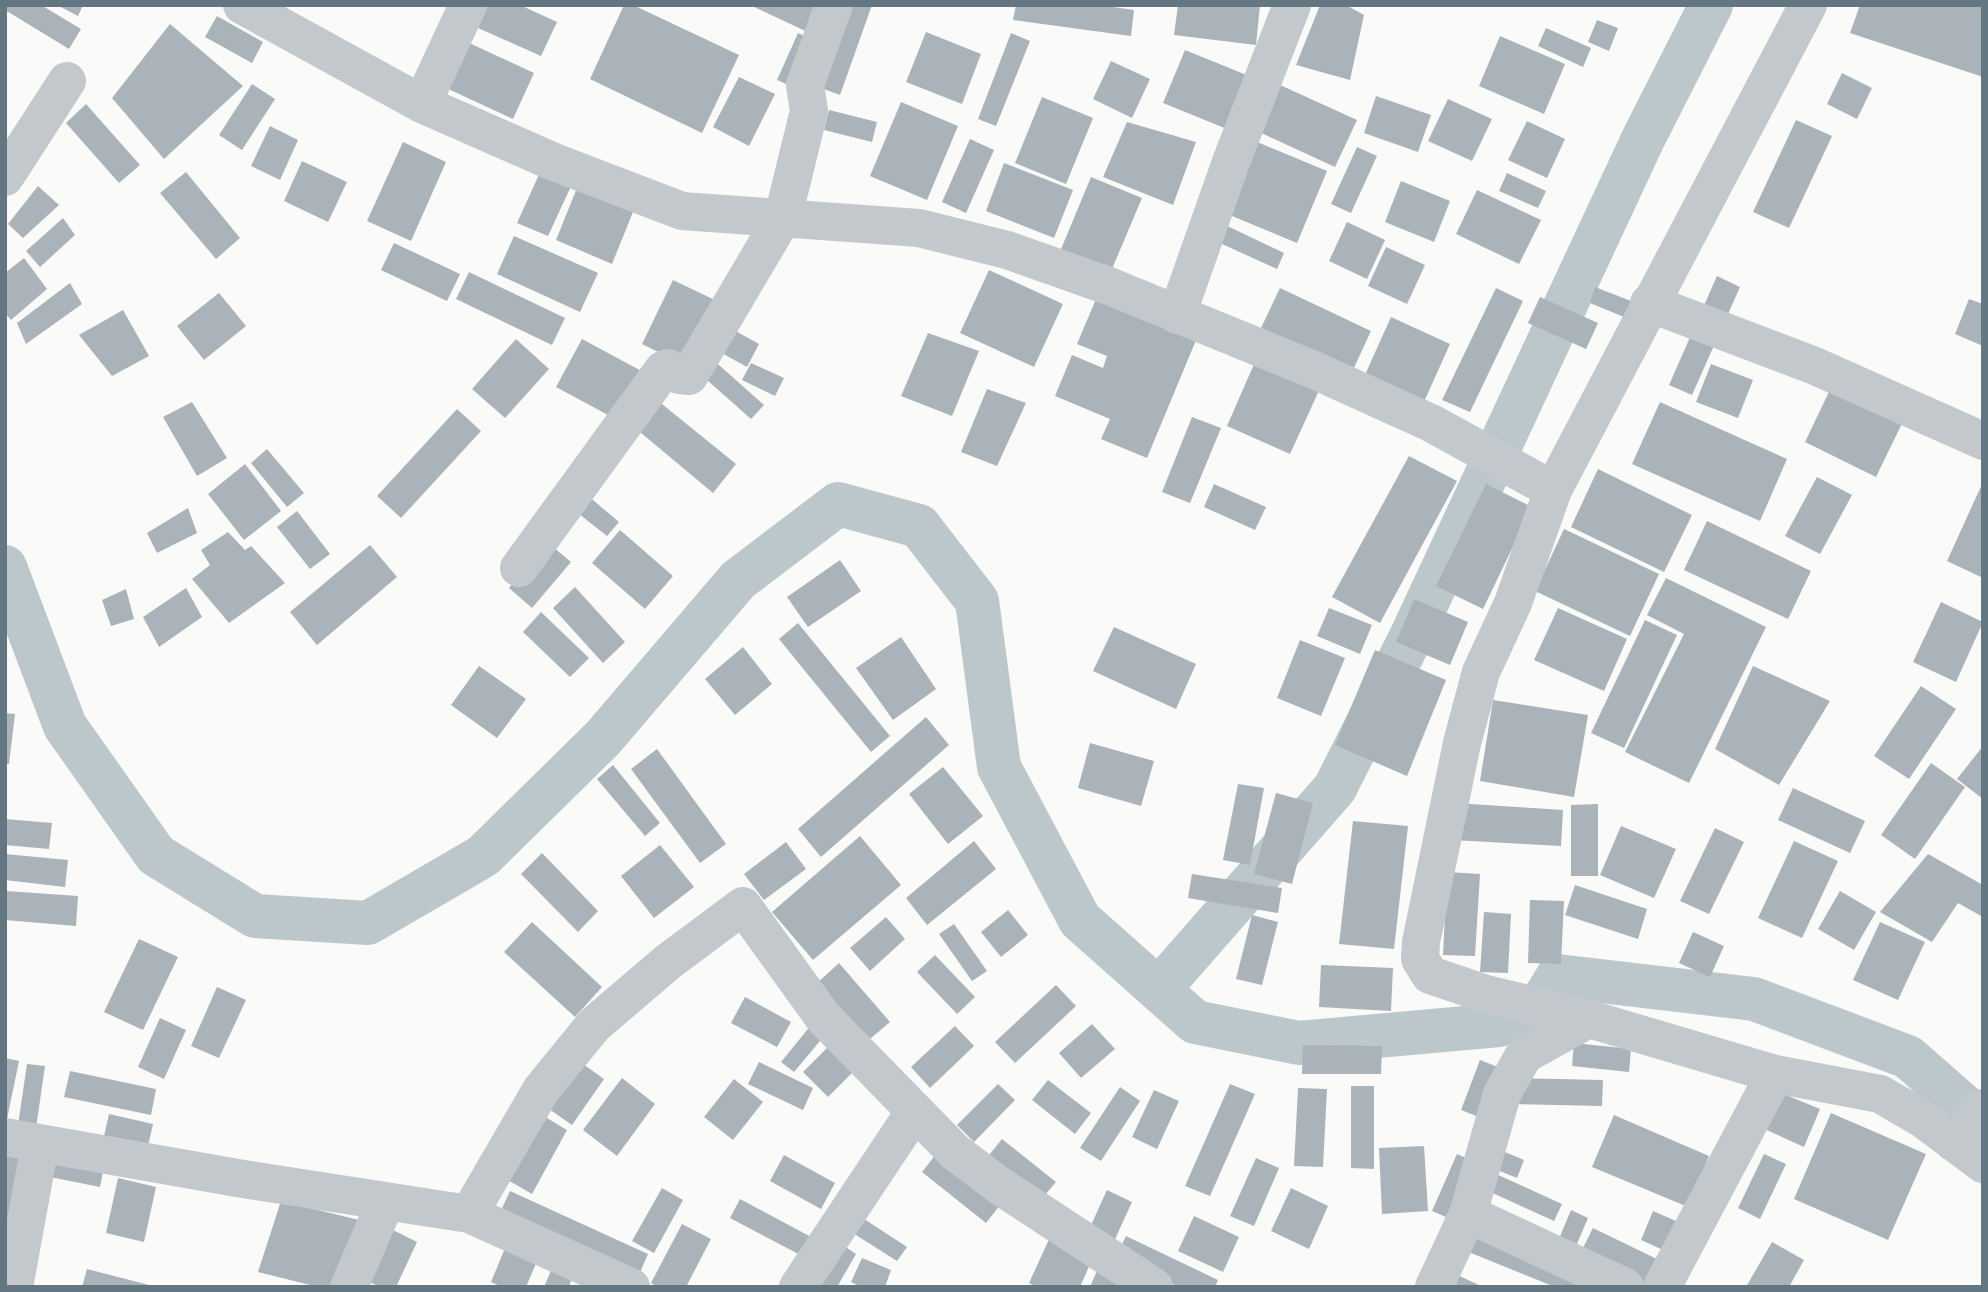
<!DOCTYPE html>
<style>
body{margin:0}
#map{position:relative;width:1988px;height:1292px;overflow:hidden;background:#fafaf8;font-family:"Public Sans",sans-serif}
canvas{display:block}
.frame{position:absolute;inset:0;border:7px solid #657683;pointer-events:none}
</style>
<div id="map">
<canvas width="1988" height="1292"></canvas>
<div class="frame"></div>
</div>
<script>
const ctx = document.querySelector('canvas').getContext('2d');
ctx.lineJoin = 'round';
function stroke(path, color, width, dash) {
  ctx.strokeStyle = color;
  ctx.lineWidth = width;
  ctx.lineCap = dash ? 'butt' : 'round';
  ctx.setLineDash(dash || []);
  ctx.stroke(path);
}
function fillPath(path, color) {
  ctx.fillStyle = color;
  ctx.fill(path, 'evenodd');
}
stroke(new Path2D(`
 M5 567 65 726 156 855 255 916 368 923 483 856 603 738 738 580 838 504 919 526 977 601 999 767 1080 920 1195 1022 1299 1043 1499 1025 1539 1007 1558 976 1754 999 1908 1057 1983 1123
 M1159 989 1335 788 1410 639 1643 139 1711 5`), '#bbc7cb', 44);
fillPath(new Path2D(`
 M5 5H41L81 29 69 49 5 10Z
 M57 5H83L78 16Z
 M488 5H520L557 22 541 56 478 28Z
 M624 5H633L739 55 702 133 590 79Z
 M750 5H814L816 36Z
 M841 5H872L840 95 813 85Z
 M1016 5H1098L1134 10 1131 36 1013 20Z
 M1178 5H1260L1256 45 1174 35Z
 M1320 5H1346L1364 15 1350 80 1296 65Z
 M1860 5H1983V77L1850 33Z
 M217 16 263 42 252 63 205 37Z
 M1597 20 1618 28 1609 51 1588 42Z
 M170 24 243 86 164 159 112 98Z
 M1546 28 1591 48 1583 67 1538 46Z
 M926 32 981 54 962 104 906 82Z
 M798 33 816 41 795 88 777 80Z
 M1011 33 1030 41 996 126 978 119Z
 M1500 36 1565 64 1544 114 1479 86Z
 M465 41 534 73 513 119 444 87Z
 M1185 50 1249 76 1227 129 1163 103Z
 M1111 61 1150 79 1132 118 1093 99Z
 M1842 73 1872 88 1857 119 1827 104Z
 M739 77 775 94 749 146 713 127Z
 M252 84 275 99 242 150 219 135Z
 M1280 85 1357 120 1335 167 1259 132Z
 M1376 96 1431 115 1418 152 1364 133Z
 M1042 97 1093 118 1066 184 1015 163Z
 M1448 99 1492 119 1472 161 1428 141Z
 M901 102 958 126 927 200 870 176Z
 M86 104 140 165 119 183 66 123Z
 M829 110 877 122 872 142 824 130Z
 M1796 120 1832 136 1789 228 1753 212Z
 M1527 121 1565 139 1547 178 1508 160Z
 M1127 122 1196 142 1173 205 1103 177Z
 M270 126 298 140 280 180 251 166Z
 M970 139 994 150 966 213 942 202Z
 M1250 139 1327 171 1297 243 1220 211Z
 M403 142 446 162 411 241 367 221Z
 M1357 147 1377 156 1351 213 1331 204Z
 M302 161 347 182 328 222 284 201Z
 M1004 163 1073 190 1054 238 986 211Z
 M542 168 573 182 548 236 517 223Z
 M186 172 240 238 216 259 160 193Z
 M1507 173 1546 191 1538 208 1499 191Z
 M1091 177 1142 198 1109 276 1059 254Z
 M1401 181 1450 201 1434 242 1385 222Z
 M579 183 635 207 612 264 556 240Z
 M38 186 59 205 23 238 8 224Z
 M1477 190 1541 220 1519 264 1456 234Z
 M63 218 75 235 40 267 26 251Z
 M1219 222 1284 253 1277 269 1211 239Z
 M1347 222 1385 240 1367 279 1329 261Z
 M514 236 598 273 580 312 497 274Z
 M394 243 460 274 447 301 381 270Z
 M1386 247 1425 265 1407 304 1368 286Z
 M24 258 47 289 11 320 5 313V273Z
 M989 270 1063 304 1034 367 960 333Z
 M469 272 565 318 552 345 456 299Z
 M1717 276 1740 287 1692 395 1669 385Z
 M673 280 719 302 688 367 642 344Z
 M70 283 82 304 26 344 17 323Z
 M1595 287 1631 301 1624 317 1590 303Z
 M1280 288 1371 331 1352 372 1261 328Z
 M1496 288 1523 301 1470 412 1442 400Z
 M1099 292 1199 333 1147 458 1101 439 1110 419 1055 396 1072 355 1103 368 1107 356 1077 344Z
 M219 293 246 326 204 360 177 326Z
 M1540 297 1598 323 1586 349 1528 323Z
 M1969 299 1983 304V346L1955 334Z
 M123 310 149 356 112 376 79 335Z
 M1391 317 1450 344 1423 404 1364 377Z
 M730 328 759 344 747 367 718 351Z
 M928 333 979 351 952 416 901 396Z
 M516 339 549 369 505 418 472 389Z
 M582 339 647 374 621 422 556 387Z
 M1258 355 1322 384 1290 454 1227 426Z
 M711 358 764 405 751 419 698 372Z
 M751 363 784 378 775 396 742 380Z
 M1711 364 1753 380 1738 418 1696 402Z
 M1838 373 1910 407 1876 477 1805 442Z
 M987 389 1026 403 997 466 961 452Z
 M657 400 736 464 713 493 634 427Z
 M192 402 227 458 197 476 163 417Z
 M1660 402 1787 459 1760 521 1632 464Z
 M457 409 481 431 401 518 377 496Z
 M1192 417 1221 428 1190 503 1162 492Z
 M267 449 304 493 287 507 251 463Z
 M1409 456 1457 481 1380 623 1332 597Z
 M245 464 281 511 244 540 208 494Z
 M1598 469 1692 515 1664 572 1571 527Z
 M1817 477 1852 495 1820 554 1785 536Z
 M1983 482V578L1947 561Z
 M1214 484 1266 507 1255 530 1204 507Z
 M1486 484 1532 507 1483 609 1436 586Z
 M587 495 619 522 607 536 574 510Z
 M188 508 197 533 157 553 147 533Z
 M297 511 330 554 310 569 277 527Z
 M1707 521 1811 571 1788 619 1684 570Z
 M1564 529 1659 574 1630 636 1535 591Z
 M620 530 673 576 645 609 592 563Z
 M228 532 245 550 251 546 285 583 229 623 192 579 210 565 201 550Z
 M547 542 571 562 532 608 509 588Z
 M370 545 397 577 317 645 290 612Z
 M840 560 861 591 808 627 787 597Z
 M1666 578 1766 627 1689 783 1625 752 1684 634 1647 615Z
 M575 587 625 642 603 663 553 608Z
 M186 588 202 617 159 647 143 617Z
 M126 589 134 619 111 626 102 600Z
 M1414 599 1468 622 1450 665 1396 642Z
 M1941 602 1983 622 1956 682 1913 662Z
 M1329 608 1372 625 1360 654 1317 636Z
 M1558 608 1627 639 1604 691 1534 660Z
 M541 612 589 658 570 677 523 632Z
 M1645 620 1677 635 1624 748 1591 733Z
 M798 623 890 736 871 752 779 639Z
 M1114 627 1196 664 1176 709 1093 671Z
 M901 637 936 689 893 720 856 668Z
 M1300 640 1345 658 1321 716 1277 698Z
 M743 647 772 684 735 715 705 679Z
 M1375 650 1446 680 1407 776 1335 745Z
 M479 666 526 699 497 738 451 705Z
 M1753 666 1830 701 1779 785 1715 749Z
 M1921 686 1956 709 1909 779 1874 756Z
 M1493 700 1588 715 1574 797 1480 781Z
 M5 713 15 714 9 764H5Z
 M926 717 949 745 821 857 798 829Z
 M1090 743 1154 761 1141 806 1078 788Z
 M1983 746V799L1957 779Z
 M657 749 726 844 700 863 631 769Z
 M1931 763 1965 787 1915 859 1881 835Z
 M613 765 660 823 645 836 597 779Z
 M943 767 983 816 948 844 909 794Z
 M1238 784 1264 788 1250 865 1223 860Z
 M1793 788 1865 821 1850 853 1778 820Z
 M1276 793 1313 803 1292 884 1254 874Z
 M1455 803 1563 810 1561 846 1453 840Z
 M1598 804V876H1571V805Z
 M5 819 52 823 49 849 5 845Z
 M1353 821 1408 826 1394 949 1339 944Z
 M1621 826 1676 849 1654 898 1600 875Z
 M1715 828 1744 842 1709 914 1680 901Z
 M860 836 901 885 813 960 772 912Z
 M974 841 996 869 927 925 906 898Z
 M1794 841 1838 861 1802 938 1758 918Z
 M786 842 806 869 764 900 744 874Z
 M660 845 694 887 654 918 621 876Z
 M542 853 598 911 578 932 521 874Z
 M5 854 68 860 65 887 5 880Z
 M1928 854 1983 885V917L1958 903 1932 942 1880 912Z
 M1447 872 1480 874 1475 956 1443 955Z
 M1192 874 1282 888 1278 913 1188 898Z
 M1575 885 1647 909 1638 939 1565 915Z
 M6 891 78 896 76 926 5 920Z
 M1840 891 1876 912 1854 950 1818 929Z
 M1530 900 1564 901 1561 964 1528 963Z
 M1008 910 1028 935 1001 957 981 932Z
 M1484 912 1511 914 1508 973 1480 972Z
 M1252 915 1278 922 1262 985 1236 979Z
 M886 917 905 939 870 971 850 948Z
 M532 922 602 987 575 1017 504 952Z
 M1880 922 1925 942 1898 1000 1853 980Z
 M954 924 987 971 972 981 939 934Z
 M1693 932 1724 946 1710 977 1679 963Z
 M139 939 178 957 143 1030 104 1012Z
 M935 955 975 997 957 1014 917 972Z
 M839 963 890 1022 864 1044 814 986Z
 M1321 965 1393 968 1391 1011 1319 1007Z
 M1056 985 1076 1006 1015 1063 995 1042Z
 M217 987 246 1000 219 1058 191 1046Z
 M745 997 791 1022 777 1047 731 1023Z
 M160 1018 186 1030 164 1079 138 1067Z
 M812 1024 825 1035 794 1072 781 1062Z
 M1092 1024 1115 1049 1081 1078 1059 1053Z
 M955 1026 974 1046 930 1088 911 1067Z
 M834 1041 859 1066 828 1097 803 1072Z
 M1574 1043 1631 1049 1629 1072 1572 1066Z
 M1303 1045 1382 1046 1381 1074H1302Z
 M5 1058 19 1061 6 1124H5Z
 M1480 1060 1503 1069 1484 1119 1461 1110Z
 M580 1062 604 1079 572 1125 549 1109Z
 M759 1062 813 1088 803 1110 748 1084Z
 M27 1064 45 1066 36 1128 18 1125Z
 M70 1071 156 1089 151 1115 64 1097Z
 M622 1078 655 1104 617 1156 583 1130Z
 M1512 1078 1603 1080 1602 1106 1512 1104Z
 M734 1079 763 1102 733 1140 704 1117Z
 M1048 1080 1091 1113 1075 1134 1032 1100Z
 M998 1084 1015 1100 974 1142 957 1125Z
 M1230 1084 1255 1094 1210 1196 1185 1186Z
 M1351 1086H1374V1169L1351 1168Z
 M1120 1087 1140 1101 1101 1161 1080 1148Z
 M1298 1088 1327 1089 1323 1167 1294 1166Z
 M1154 1090 1179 1101 1157 1149 1132 1137Z
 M1774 1090 1820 1109 1804 1147 1758 1126Z
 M1831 1113 1926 1154 1888 1240 1794 1199Z
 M109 1114 153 1124 146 1155 102 1145Z
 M542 1115 567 1130 532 1194 506 1179Z
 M1614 1115 1709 1156 1688 1207 1592 1167Z
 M1002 1139 1056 1182 1039 1202 986 1159Z
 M1424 1146 1428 1211 1382 1214 1379 1148Z
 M1493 1147 1524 1160 1517 1178 1485 1165Z
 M940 1149 1004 1200 986 1223 922 1172Z
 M5 1152 20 1155 7 1223 5 1222Z
 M44 1154 104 1167 100 1187 40 1175Z
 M1457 1154 1477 1163 1453 1220 1432 1211Z
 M1764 1154 1786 1164 1760 1219 1738 1208Z
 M784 1155 835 1183 821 1209 770 1181Z
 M1256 1158 1279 1168 1254 1226 1230 1216Z
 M1494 1173 1562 1204 1554 1221 1486 1190Z
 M118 1178 156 1187 144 1242 106 1233Z
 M662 1188 683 1200 654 1253 632 1241Z
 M1291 1188 1328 1206 1309 1249 1271 1231Z
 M1107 1190 1132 1202 1111 1248 1086 1236Z
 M510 1191 648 1254 636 1282 497 1219Z
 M740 1199 813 1238 804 1257 730 1218Z
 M281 1201 359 1220 335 1287H318L258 1272Z
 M1571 1210 1588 1218 1573 1253 1556 1246Z
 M1653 1211 1685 1225 1672 1254 1641 1240Z
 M855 1213 907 1247 897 1261 845 1228Z
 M1194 1216 1239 1237 1223 1272 1178 1251Z
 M682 1224 711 1239 686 1287H658L651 1283Z
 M1476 1226 1580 1287H1555L1466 1251Z
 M1593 1228 1665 1263 1645 1287 1580 1254Z
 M391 1229 417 1242 396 1287H381L367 1281Z
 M1051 1235 1094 1255 1080 1287H1038L1029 1283Z
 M1126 1236 1218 1280 1215 1287H1179L1116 1257Z
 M508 1241 540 1254 526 1287H502L491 1282Z
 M838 1242 856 1254 837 1287H812Z
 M1772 1242 1804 1260 1789 1287H1746Z
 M862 1258 891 1270 885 1287H861L851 1282Z
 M553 1266 573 1275 569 1287H544Z
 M1099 1266 1143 1287H1090Z
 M87 1269 153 1286V1287H82Z
 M1449 1271 1483 1287H1442Z`), '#aab3b9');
stroke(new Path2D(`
 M242 5 422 104 554 162 682 211 919 228 1007 250 1109 286 1314 370 1431 423 1553 490
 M1808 5 1553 490 1513 603 1481 672 1462 743 1421 942 1420 959 1430 975 1486 994 1589 1019 1775 1074 1880 1094 1923 1119 1983 1164
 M422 104 468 5
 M5 177 67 81
 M1649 303 1815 366 1983 441
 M1177 315 1231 162 1292 5
 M519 568 663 370 668 368 679 375 689 376 783 217 809 111 805 85 834 5
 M5 1137 243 1179 469 1214 631 1287
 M1953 1142 1983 1108
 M469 1214 541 1090 594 1025 669 961 743 906 823 1017 955 1152 1000 1186 1154 1287
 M1468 1214 1625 1287
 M14 1287 40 1145
 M349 1287 386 1201
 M798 1287 915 1111
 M1434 1287 1468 1214 1502 1094 1524 1055 1589 1019
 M1662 1287 1775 1074`), '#c3c8cc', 38);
</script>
